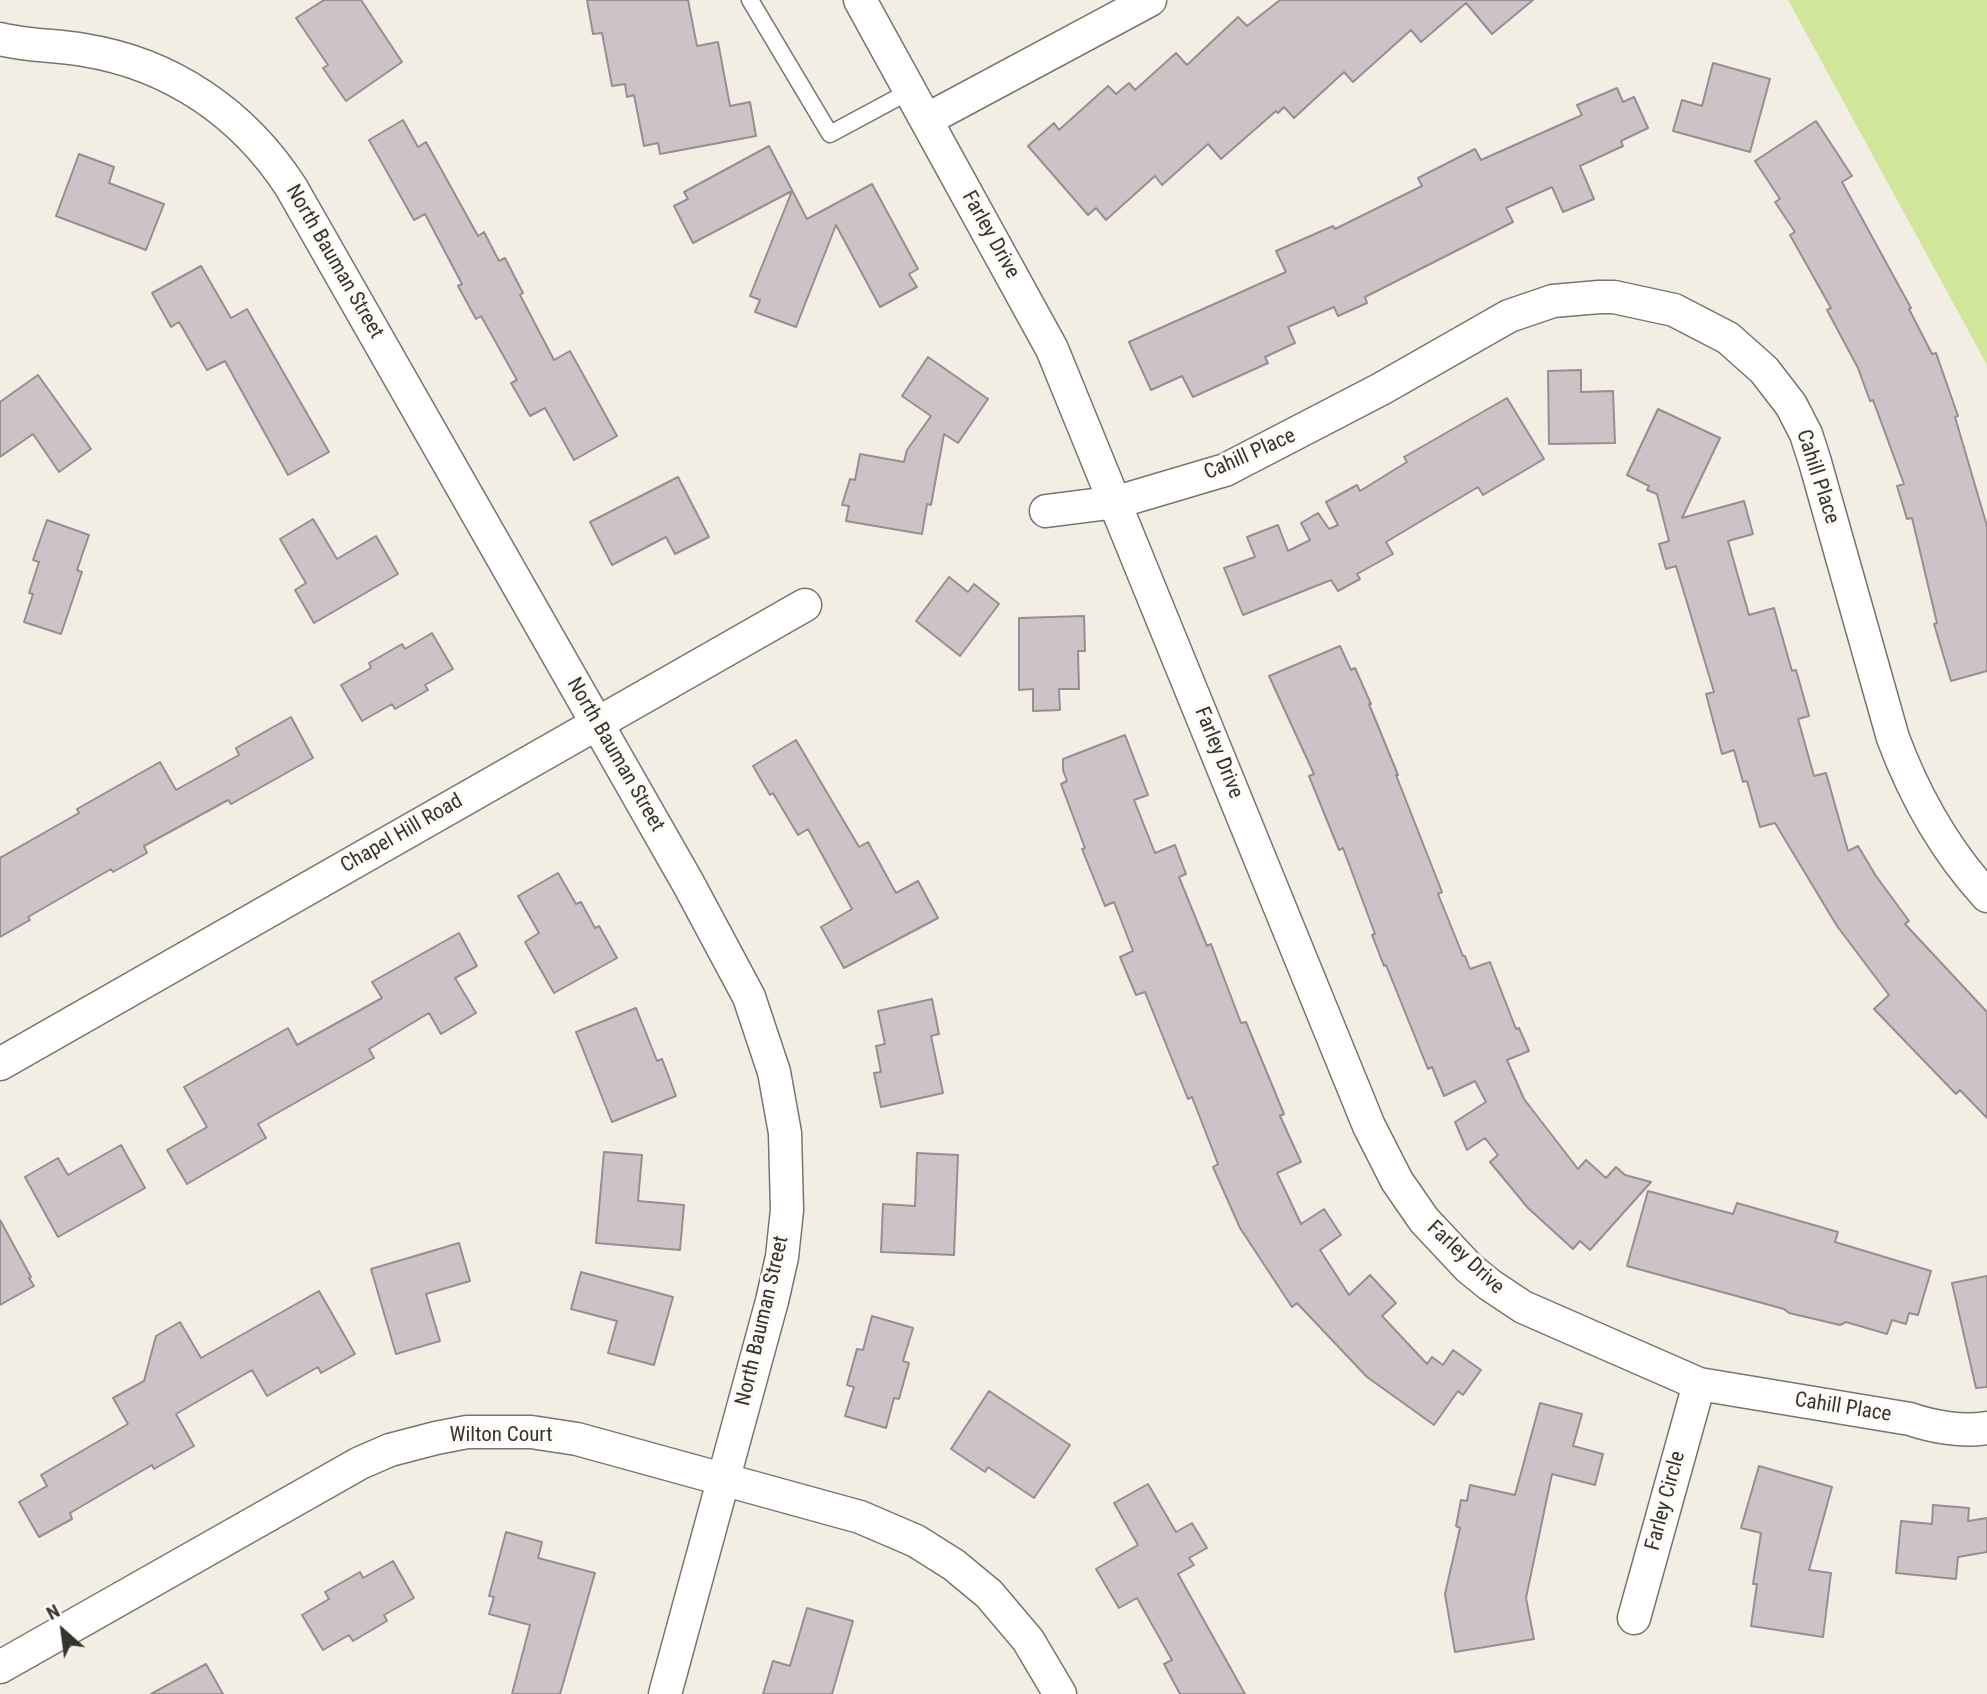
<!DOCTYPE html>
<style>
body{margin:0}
#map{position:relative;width:1987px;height:1694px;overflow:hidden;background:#f3eee4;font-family:"Roboto Condensed",sans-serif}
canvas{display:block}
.north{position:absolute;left:28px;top:1596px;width:70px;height:70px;-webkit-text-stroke:5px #fefbf6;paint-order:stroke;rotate:332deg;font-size:19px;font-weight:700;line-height:28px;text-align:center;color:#363431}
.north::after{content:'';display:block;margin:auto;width:24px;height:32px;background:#363431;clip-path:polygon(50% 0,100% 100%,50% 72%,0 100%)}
</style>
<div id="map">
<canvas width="1987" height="1694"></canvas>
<div class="north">N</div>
</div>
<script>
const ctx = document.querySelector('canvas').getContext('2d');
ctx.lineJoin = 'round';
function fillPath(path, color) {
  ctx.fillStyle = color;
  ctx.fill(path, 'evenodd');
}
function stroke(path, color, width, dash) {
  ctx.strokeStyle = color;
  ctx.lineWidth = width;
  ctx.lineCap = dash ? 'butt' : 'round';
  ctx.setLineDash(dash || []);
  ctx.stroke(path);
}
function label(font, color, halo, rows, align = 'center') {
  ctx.font = font + ' "Roboto Condensed",sans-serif';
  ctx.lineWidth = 6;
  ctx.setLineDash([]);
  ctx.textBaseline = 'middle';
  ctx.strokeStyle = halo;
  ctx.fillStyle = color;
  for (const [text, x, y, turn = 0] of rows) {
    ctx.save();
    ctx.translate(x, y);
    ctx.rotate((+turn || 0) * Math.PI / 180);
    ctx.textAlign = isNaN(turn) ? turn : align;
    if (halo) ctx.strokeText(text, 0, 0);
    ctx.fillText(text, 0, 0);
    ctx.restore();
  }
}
fillPath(new Path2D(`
 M1788 0H1987V365Z`), '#d0e69a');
const building = new Path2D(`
 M324 0H361L402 62 346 101 323 68 328 65 296 18Z
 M587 0H688L697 46 718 42 730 106 750 102 756 136 660 154 658 143 644 146 634 95 627 97 625 84 612 86 602 33 593 34Z
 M1280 0H1533L1492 34 1466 3 1421 42 1411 30 1353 82 1344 72 1294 118 1284 107 1278 113 1276 111 1221 159 1208 144 1162 185 1155 176 1106 220 1096 208 1088 215 1028 146 1054 123 1059 130 1108 86 1116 94 1129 83 1135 90 1176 53 1187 65 1238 17 1247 26Z
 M1713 63 1770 79 1750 152 1673 131 1682 100 1702 106Z
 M1617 88 1623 102 1634 97 1648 128 1621 141 1623 146 1580 166 1594 199 1563 212 1552 187 1506 208 1513 222 1365 297 1367 303 1338 316 1334 307 1288 327 1295 343 1265 357 1268 363 1193 397 1182 376 1151 390 1129 342 1286 272 1276 251 1333 226 1335 229 1422 186 1418 178 1475 149 1481 160 1582 115 1577 105Z
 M403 120 418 147 426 142 478 236 484 232 499 261 505 258 523 293 520 295 554 360 570 351 617 436 574 460 545 408 530 416 511 383 517 380 481 316 476 319 458 286 462 284 425 214 414 220 369 140Z
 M1816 121 1852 176 1842 182 1911 308 1909 309 1932 354 1936 353 1958 416 1955 417 1987 526V671L1951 681 1934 624 1937 623 1912 518 1907 519 1897 486 1904 484 1873 400 1870 401 1858 368 1827 310 1831 308 1790 235 1795 232 1775 202 1780 199 1755 161Z
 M769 146 807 219 872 184 918 269 909 274 917 287 880 307 836 225 796 327 755 312 760 300 750 296 792 191 693 243 674 206 688 199 684 192Z
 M79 154 114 167 109 183 164 204 146 250 56 216Z
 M201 266 231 318 247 309 329 452 288 475 225 361 207 370 179 322 171 327 152 293Z
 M928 357 988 399 958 443 944 434 931 505 927 504 922 534 846 521 849 506 842 505 850 479 855 480 860 454 904 462 907 450 931 416 902 396Z
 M1581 370V392L1613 391 1615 443 1549 444 1548 371Z
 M38 375 91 449 59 472 33 434 0 457V402Z
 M1507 398 1544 459 1483 495 1478 487 1386 542 1393 554 1357 574 1360 579 1338 591 1331 580 1243 615 1224 568 1255 557 1247 537 1278 525 1288 551 1310 540 1301 523 1318 513 1329 529 1338 525 1326 502 1357 485 1360 491 1407 462 1404 457Z
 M1658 409 1720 438 1682 518 1744 501 1753 534 1728 541 1749 615 1774 608 1792 671 1796 670 1809 716 1798 719 1814 776 1826 773 1848 851 1858 846 1876 876 1909 921 1905 924 1987 1012V1118L1960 1090 1956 1094 1874 1009 1889 995 1837 926 1775 823 1760 827 1747 781 1743 782 1734 750 1722 754 1706 694 1714 692 1676 566 1666 569 1659 544 1669 541 1657 494 1647 490 1649 486 1627 475Z
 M678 477 709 537 675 554 666 537 612 565 590 522Z
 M313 519 337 559 376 536 398 574 314 623 295 590 306 583 280 539Z
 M47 520 89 535 77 570 82 572 61 634 24 622 33 594 29 593 39 562 33 560Z
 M949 577 968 592 974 584 999 604 960 656 916 621Z
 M1084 616 1085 651H1078L1079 689H1059L1060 710 1033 711V689L1019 690V618Z
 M432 633 453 669 425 685 428 690 395 709 392 704 362 721 341 685 371 668 369 663 402 644 405 649Z
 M1340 646 1351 670 1355 668 1371 704H1369L1398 775H1396L1442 892 1438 894 1463 956H1465L1470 969 1490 962 1516 1029 1519 1028 1529 1051 1507 1060 1524 1099 1578 1169 1586 1160 1606 1178 1616 1167 1625 1175 1651 1182 1590 1250 1580 1241 1573 1249 1528 1208 1490 1162 1498 1155 1485 1138 1467 1150 1455 1122 1486 1102 1475 1081 1444 1096 1432 1067 1428 1069 1386 965 1384 966 1372 935 1375 934 1343 848 1339 850 1309 776 1314 774 1269 676Z
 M291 717 313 758 231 804 228 800 144 846 147 853 113 872 111 869 28 917 30 920 0 937V858L79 813 77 809 160 762 176 790 239 755 236 748Z
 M1125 735 1148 795 1134 800 1155 853 1175 845 1186 874 1179 877 1207 946 1211 944 1241 1023 1246 1022 1284 1114 1280 1116 1301 1162 1277 1173 1301 1224 1324 1209 1341 1235 1320 1250 1349 1295 1370 1275 1396 1303 1382 1316 1427 1364 1432 1357 1443 1365 1453 1350 1481 1370 1463 1395 1458 1391 1434 1425 1367 1377 1297 1303 1292 1307 1240 1228 1213 1167 1218 1164 1192 1097 1188 1099 1145 992 1136 995 1120 957 1133 951 1114 902 1105 906 1082 849 1085 848 1061 784 1067 781 1063 770V759Z
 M796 740 859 847 868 842 896 893 918 881 938 918 844 968 821 927 852 909 808 829 798 835 773 793 770 795 753 766Z
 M558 873 576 904 581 902 595 928 599 926 617 958 554 993 525 942 539 933 518 896Z
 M459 933 477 966 455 978 476 1013 441 1034 429 1013 369 1049 374 1058 258 1124 266 1138 187 1184 167 1150 207 1127 184 1087 288 1028 297 1045 382 998 372 982Z
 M932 999 939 1034 931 1036 943 1093 881 1107 874 1073 881 1072 876 1046 885 1044 878 1011Z
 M636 1008 657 1061 662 1059 676 1096 612 1122 576 1032Z
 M121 1145 145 1188 58 1237 25 1177 58 1158 68 1175Z
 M604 1152 642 1155 638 1201 684 1205 680 1250 596 1243Z
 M917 1153 958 1155 954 1255 881 1252 883 1204 915 1206Z
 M1648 1191 1733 1214 1737 1203 1838 1232 1835 1242 1931 1271 1918 1315 1909 1313 1906 1324 1892 1320 1887 1334 1846 1322 1840 1325 1789 1313 1784 1309 1627 1266Z
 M0 1220 31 1277 29 1278 34 1286 0 1305Z
 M459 1243 470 1281 426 1294 440 1341 396 1354 371 1269Z
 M581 1272 673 1297 654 1365 608 1353 617 1321 571 1309Z
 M1987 1276V1387L1976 1388 1952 1283Z
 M319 1291 355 1354 321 1373 318 1367 267 1396 252 1370 176 1414 194 1446 154 1469 152 1465 70 1513 72 1519 39 1537 19 1502 47 1486 41 1475 128 1424 113 1398 144 1381 156 1336 180 1322 201 1358Z
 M872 1316 913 1328 903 1361 909 1363 899 1399 894 1398 886 1428 845 1416 854 1387 847 1385 857 1349 863 1350Z
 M989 1391 1070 1445 1034 1498 988 1467 985 1472 951 1449Z
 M1540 1403 1582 1414 1573 1446 1603 1454 1595 1485 1552 1474 1526 1598 1534 1639 1455 1652 1445 1594 1460 1528 1456 1526 1461 1500 1467 1501 1470 1485 1515 1495Z
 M1759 1466 1832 1487 1809 1570 1831 1573 1823 1637 1751 1626 1757 1584H1753L1761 1533 1741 1528Z
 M1148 1484 1176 1532 1192 1523 1207 1548 1189 1558 1194 1565 1178 1574 1245 1694H1180L1164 1664 1172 1660 1137 1598 1119 1608 1096 1569 1138 1545 1114 1503Z
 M1933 1505 1969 1508 1968 1521 1987 1518V1552L1958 1557 1956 1579 1896 1573 1901 1521 1932 1524Z
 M506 1532 542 1542 538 1558 595 1573 560 1694H512L530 1625 489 1614 494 1597 489 1596Z
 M393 1561 414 1598 384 1615 387 1621 353 1641 349 1635 323 1650 302 1615 329 1599 325 1592 360 1572 363 1578Z
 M807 1608 853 1621 832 1694H763L773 1661 790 1666Z
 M206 1664 223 1694H151Z`);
fillPath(building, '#cdc2c6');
stroke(building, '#988d91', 2);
const service = new Path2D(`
 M750 0 830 134 910 91`);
const minor = new Path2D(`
 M860 0 1052 349 1369 1126 1397 1181 1424 1220 1469 1268 1490 1285 1523 1307 1699 1384 1910 1419C1933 1427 1962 1432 1987 1428
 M0 39C28 46 56 45 84 50 171 64 243 113 291 187L688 883 749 997 774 1072 785 1133 787 1210 782 1257 772 1301 665 1694
 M926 120 1150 0
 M1046 511 1117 502 1225 470 1381 389 1509 316 1553 301 1599 297H1614L1674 310 1728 338 1764 370 1791 405 1806 434 1815 462 1893 738C1915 797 1944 849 1987 896
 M0 1064 805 605
 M1634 1618 1699 1384
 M0 1667 360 1463 390 1450 436 1438 467 1432H531L577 1439 860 1517 916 1541 954 1565 989 1594 1028 1640 1060 1694`);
stroke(service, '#79756c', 19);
stroke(minor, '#79756c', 35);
stroke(service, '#fff', 16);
stroke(minor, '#fff', 32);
label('21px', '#363431', '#fefbf6', [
 ["Farley Drive",990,235,61],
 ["North Bauman Street",334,262,60],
 ["Cahill Place",1250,455,-24],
 ["Cahill Place",1817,477,72],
 ["Farley Drive",1218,753,68],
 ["North Bauman Street",615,755,60],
 ["Chapel Hill Road",402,834,-30],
 ["Farley Drive",1465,1258,43],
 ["North Bauman Street",763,1321,-77],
 ["Cahill Place",1843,1408,9],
 ["Wilton Court",501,1436],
 ["Farley Circle",1666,1501,-75]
]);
</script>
